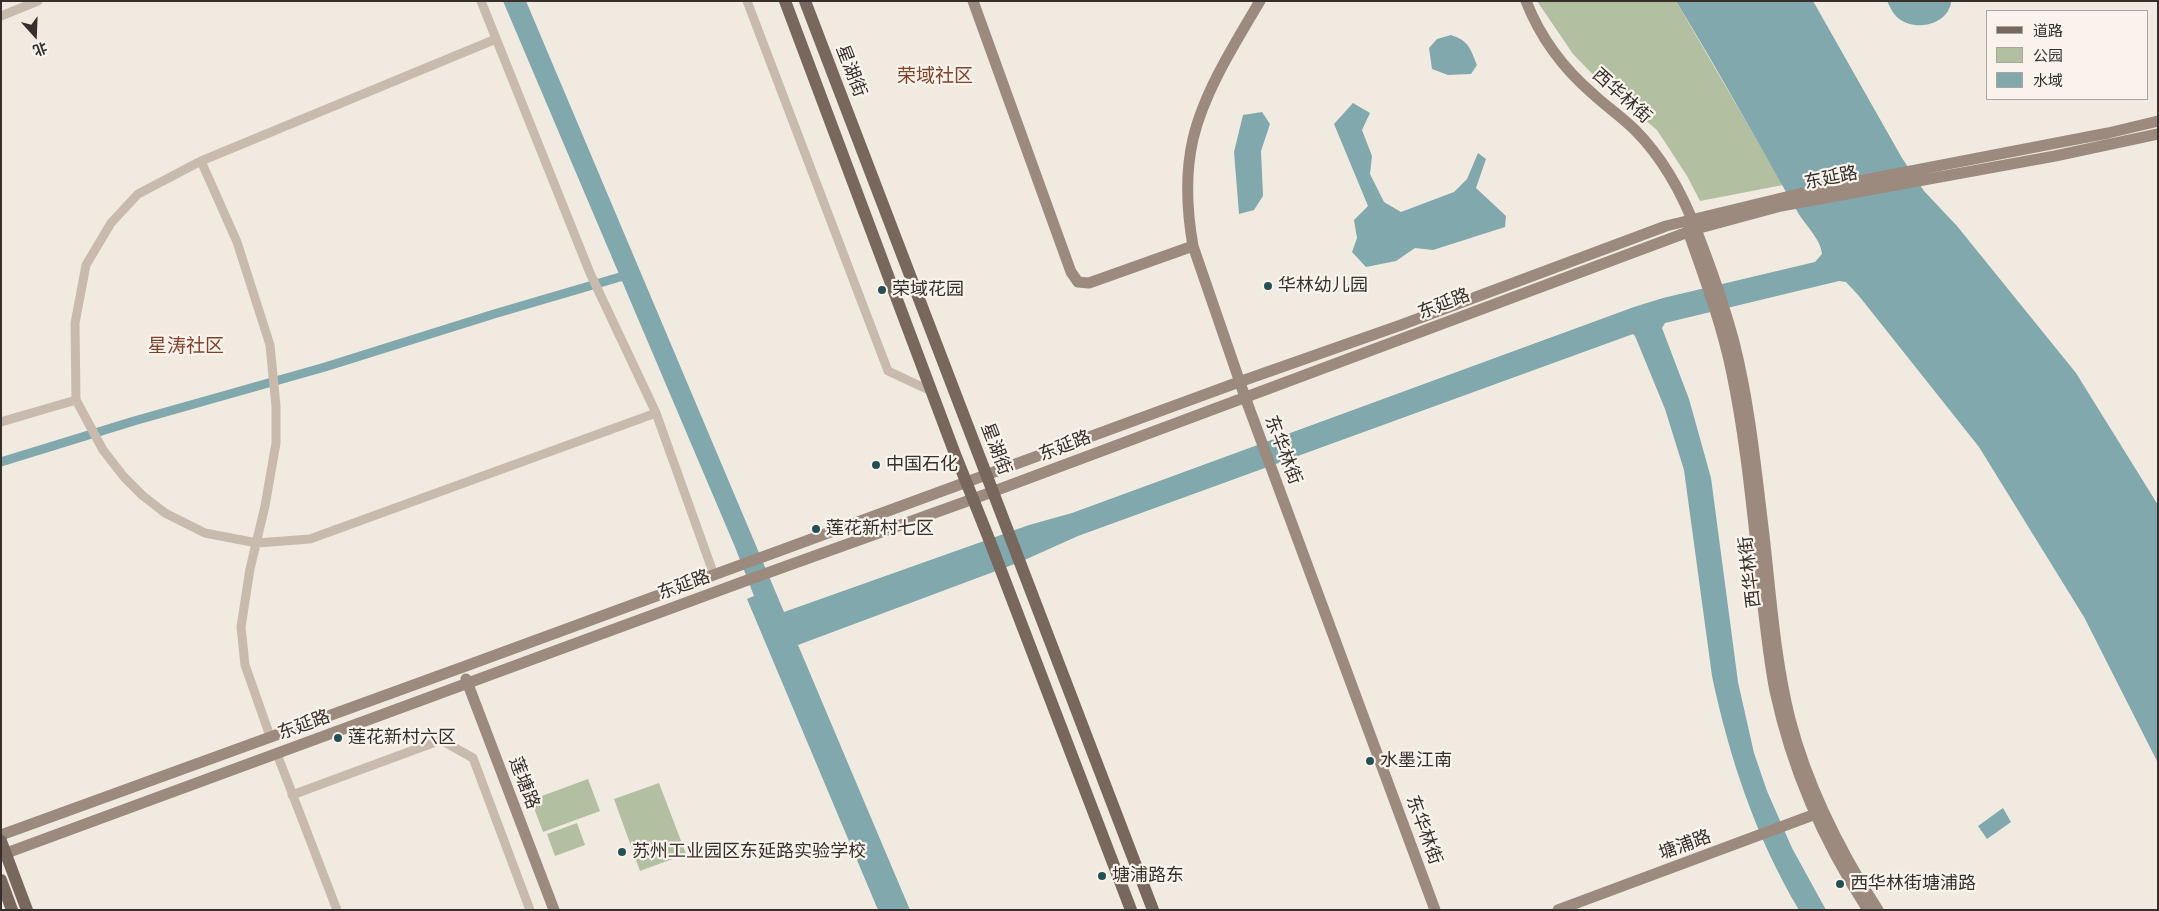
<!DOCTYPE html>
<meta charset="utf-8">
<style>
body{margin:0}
#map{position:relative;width:2159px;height:911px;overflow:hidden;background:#f1eae0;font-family:Mulish,"Noto Sans SC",sans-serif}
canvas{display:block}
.frame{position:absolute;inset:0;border:2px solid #372f2b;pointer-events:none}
.legend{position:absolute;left:1986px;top:10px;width:162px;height:90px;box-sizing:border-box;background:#f9f3ec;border:1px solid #aba59f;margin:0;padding:6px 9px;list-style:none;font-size:15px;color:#372f2b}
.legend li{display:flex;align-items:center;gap:10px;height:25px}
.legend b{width:25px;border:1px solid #aba59f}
.north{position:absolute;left:10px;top:10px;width:50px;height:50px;-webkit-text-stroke:4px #f9f3ec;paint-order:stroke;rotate:160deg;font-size:14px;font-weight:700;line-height:20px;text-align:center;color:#372f2b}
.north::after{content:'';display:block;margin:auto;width:18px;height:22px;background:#372f2b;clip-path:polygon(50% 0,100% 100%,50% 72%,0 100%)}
</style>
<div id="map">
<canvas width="2159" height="911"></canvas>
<div class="frame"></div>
<ul class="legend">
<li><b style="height:6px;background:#78675d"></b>道路</li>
<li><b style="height:14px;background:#b3bfa1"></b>公园</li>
<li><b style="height:14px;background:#81a8ac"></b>水域</li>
</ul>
<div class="north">北</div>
</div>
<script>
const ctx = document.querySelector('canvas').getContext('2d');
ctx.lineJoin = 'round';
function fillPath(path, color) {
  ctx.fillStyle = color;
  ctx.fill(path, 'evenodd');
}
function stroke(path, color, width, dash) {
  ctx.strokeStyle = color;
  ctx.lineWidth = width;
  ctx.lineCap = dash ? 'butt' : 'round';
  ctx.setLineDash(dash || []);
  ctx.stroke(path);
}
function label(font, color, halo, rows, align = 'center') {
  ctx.font = font + ' Mulish,"Noto Sans SC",sans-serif';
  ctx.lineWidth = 4.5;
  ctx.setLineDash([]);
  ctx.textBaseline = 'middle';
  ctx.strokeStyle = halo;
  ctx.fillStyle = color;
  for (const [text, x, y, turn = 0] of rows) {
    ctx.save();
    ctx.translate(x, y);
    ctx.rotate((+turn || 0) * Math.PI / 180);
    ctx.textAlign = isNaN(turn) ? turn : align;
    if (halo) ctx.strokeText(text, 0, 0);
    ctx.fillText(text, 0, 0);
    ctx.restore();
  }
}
fillPath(new Path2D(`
 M1537 1H1676L1783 185 1700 201 1687 176 1657 130 1604 86 1573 54Z
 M588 779 600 811 543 832 531 800Z
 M659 783 686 854 640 871 614 799Z
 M577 823 585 845 555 856 547 834Z`), '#b3bfa1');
fillPath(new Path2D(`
 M503 1H526L784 612 1029 525 1072 513 1634 307 1663 298 1815 262 1822 254C1821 239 1804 224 1797 211 1757 141 1718 70 1676 1H1813L1902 158 1924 191 1957 226 2076 373 2158 505V763L2084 617 1979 447 1859 296 1846 282 1839 281 1665 323 1662 328 1689 399 1711 478 1738 682 1754 753 1767 791 1792 848 1826 910H1799C1756 838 1729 757 1712 676L1684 470 1665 409 1635 336 1633 334 1078 536 1020 562 798 645 910 910H878L747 599 754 596 735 547Z
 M1887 1H1951V3C1947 25 1915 32 1898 18 1893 14 1890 7 1887 1Z
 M1451 35C1469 41 1470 48 1477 65L1471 74 1448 75 1432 69 1429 48 1437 39Z
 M1353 103 1370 113 1362 130 1372 156 1370 174 1384 202 1401 212 1454 192 1467 179 1478 153 1486 159 1476 188 1506 216 1505 227 1433 250 1415 248 1396 261 1366 267 1352 252 1357 238 1354 220 1368 206 1334 124Z
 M1262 112 1270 124 1261 151 1263 196 1254 210 1239 214 1234 152 1243 115Z
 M2003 808 2011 822 1987 839 1978 826Z`), '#81a8ac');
stroke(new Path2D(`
 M1 462 134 421 325 367 494 314 620 277`), '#81a8ac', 9);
stroke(new Path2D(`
 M481 1 590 273 656 413 714 575
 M747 1 888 371 931 391
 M1 16 38 1
 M496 39 201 161 138 194 111 223 86 265 75 323 76 400 103 450 124 477 142 495 165 513 205 533 257 543 310 539 656 413
 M201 161 237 242 270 345 276 406V443L265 506 250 569 241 627 245 665 270 736
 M1 422 76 400
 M277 754 337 910
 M292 795 441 740 473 758 530 910`), '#c8baac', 9);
stroke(new Path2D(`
 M973 1 1071 272 1078 282 1089 283 1193 246
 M1260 1C1235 43 1204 92 1193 139 1185 174 1187 212 1193 246L1245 397 1435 910
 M1526 1C1540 37 1564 69 1593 94 1607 107 1622 117 1635 130 1663 158 1683 195 1697 232 1711 268 1724 305 1734 342 1750 405 1756 471 1764 535 1771 597 1775 659 1790 719 1808 788 1840 851 1878 910
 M1689 226 1688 231C1704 277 1721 322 1731 369 1747 444 1753 521 1762 598 1766 629 1769 661 1775 691 1792 770 1824 843 1868 910
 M466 679 554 910
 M1 835 463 667 1239 382 1401 325 1666 226 1823 188 2108 133 2158 121
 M1 855 745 581 973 499 1696 229 1781 206 2055 156 2158 134
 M1558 910 1821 812`), '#9c8a7e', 11);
stroke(new Path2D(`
 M785 1 955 454 989 539 1131 910
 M805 1 1153 910
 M1 841 27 910
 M1 880 12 910`), '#78675d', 12);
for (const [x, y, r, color] of [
 [1268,286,5,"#235055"],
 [882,290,5,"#235055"],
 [876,465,5,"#235055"],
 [816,529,5,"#235055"],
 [338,738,5,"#235055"],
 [1370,761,5,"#235055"],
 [622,852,5,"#235055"],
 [1102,876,5,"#235055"],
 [1840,884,5,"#235055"]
]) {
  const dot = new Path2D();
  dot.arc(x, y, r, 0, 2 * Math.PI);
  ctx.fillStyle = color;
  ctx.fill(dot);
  stroke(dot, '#f9f3ec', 2);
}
label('18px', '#372f2b', '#f9f3ec', [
 ["星湖街",851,71,69],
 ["西华林街",1622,96,42],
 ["东延路",1831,178,-11],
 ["东延路",1444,304,-21],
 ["东延路",1065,446,-21],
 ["星湖街",996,449,69],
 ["东华林街",1283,450,69],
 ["西华林街",1750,572,-97],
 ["东延路",684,585,-20],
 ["东延路",304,725,-20],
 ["莲塘路",524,783,69],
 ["东华林街",1424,830,70],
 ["塘浦路",1685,845,-20]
]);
label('18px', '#372f2b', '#f9f3ec', [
 ["华林幼儿园",1278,286],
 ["荣域花园",892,290],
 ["中国石化",886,465],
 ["莲花新村七区",826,529],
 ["莲花新村六区",348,738],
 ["水墨江南",1380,761],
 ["苏州工业园区东延路实验学校",632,852],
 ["塘浦路东",1112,876],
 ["西华林街塘浦路",1850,884]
], 'left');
label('19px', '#7f432b', '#f9f3ec', [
 ["荣域社区",935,76],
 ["星涛社区",186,346]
]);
</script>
